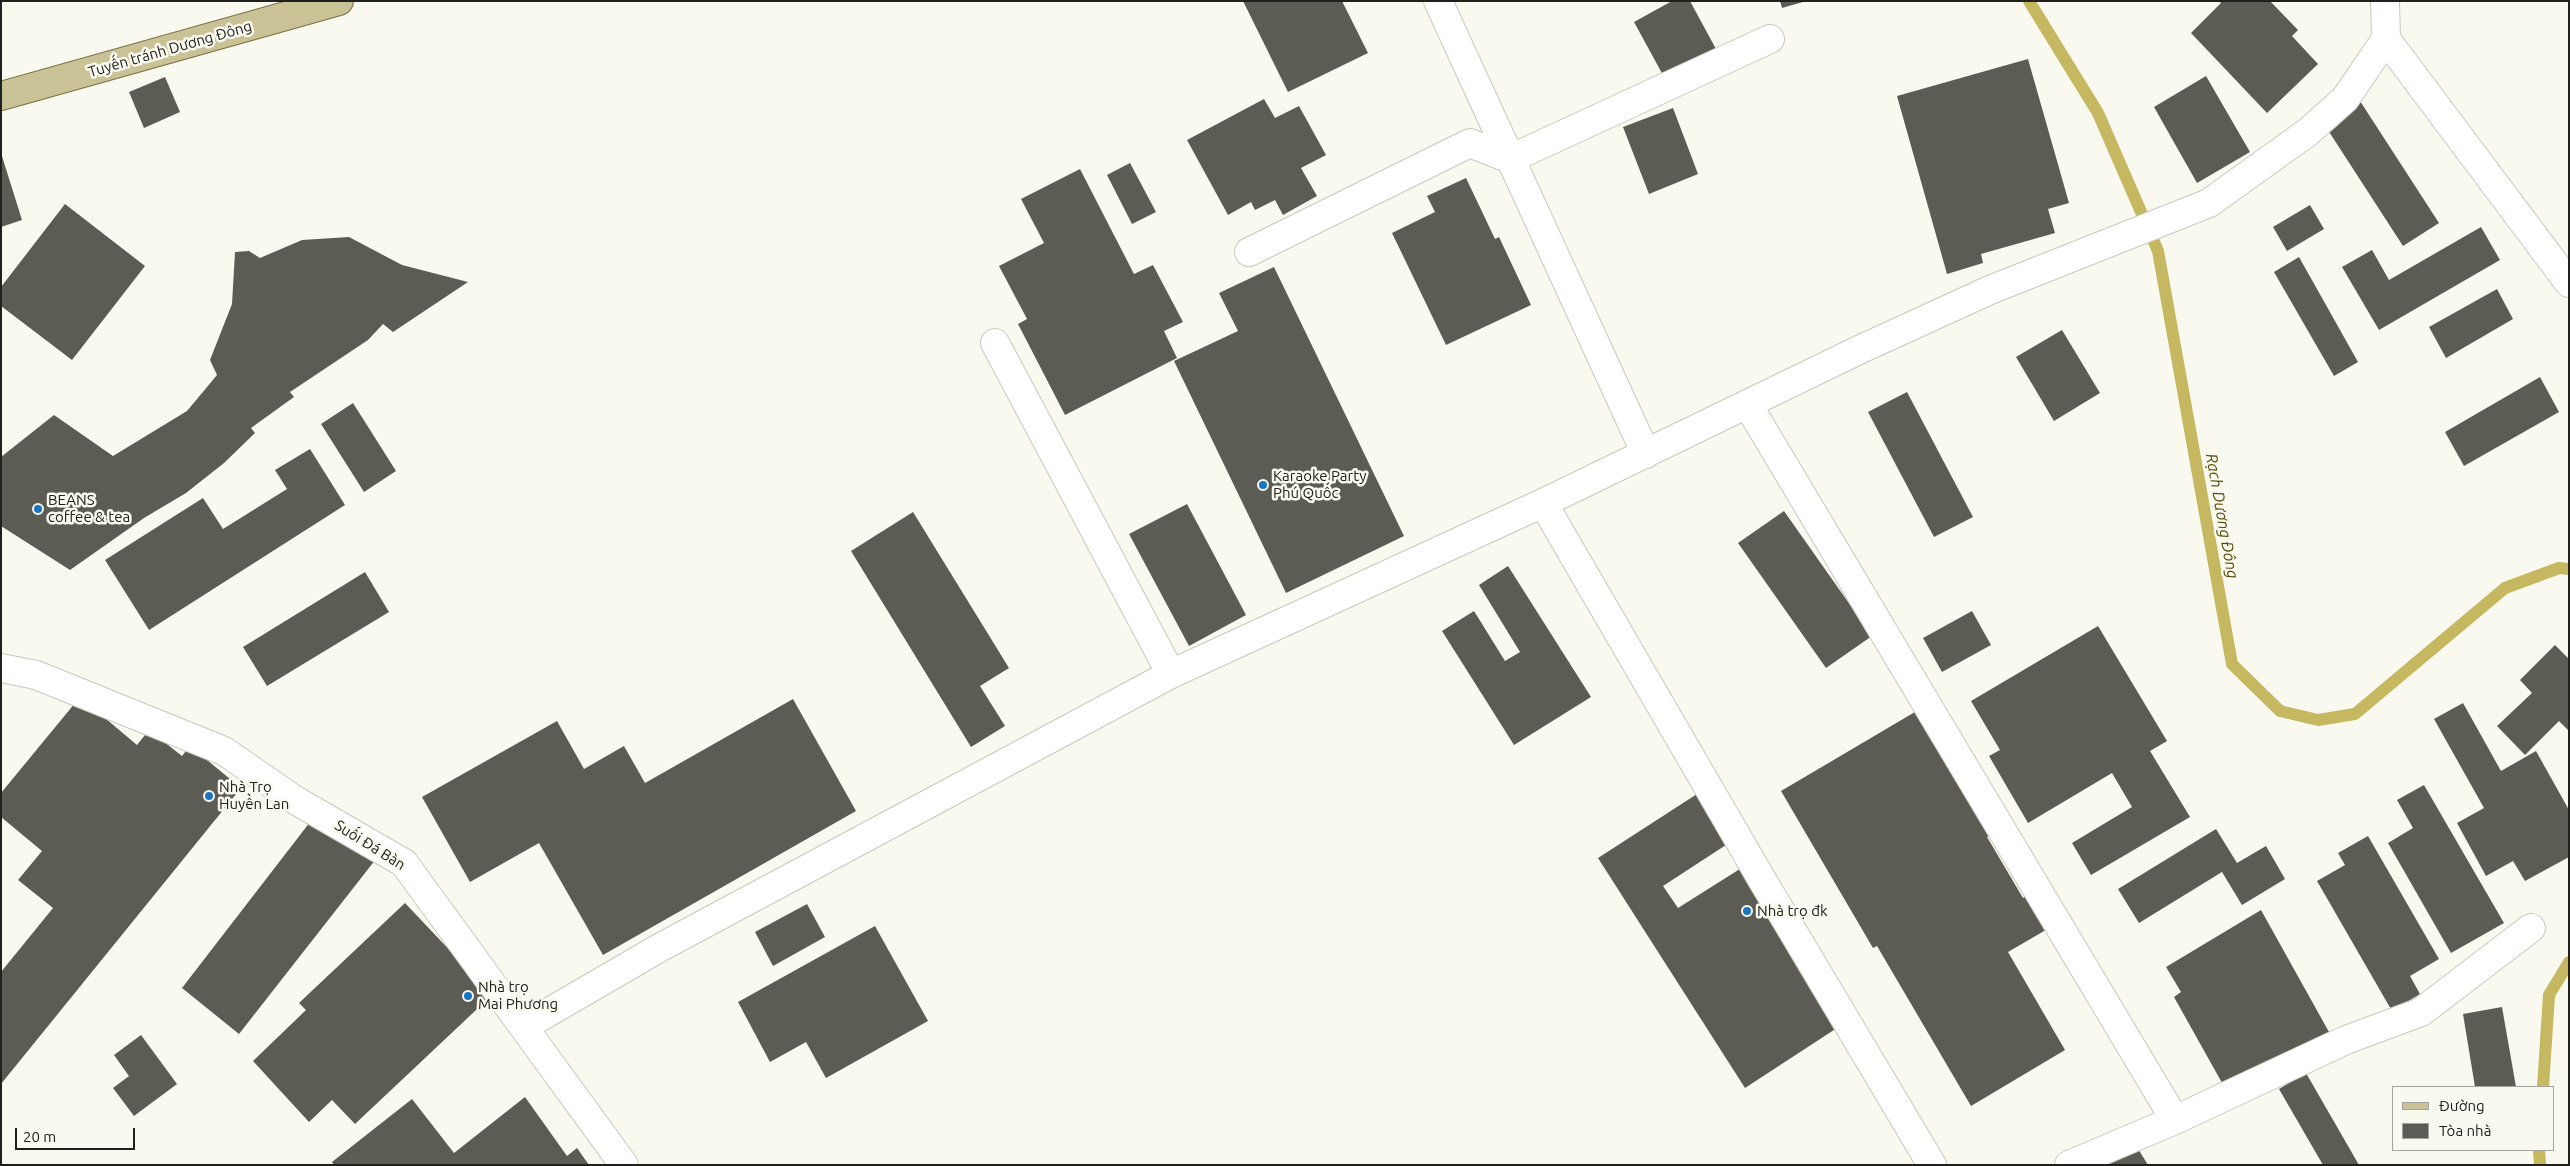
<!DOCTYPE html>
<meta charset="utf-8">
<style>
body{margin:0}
#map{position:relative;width:2570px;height:1166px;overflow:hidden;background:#faf9f0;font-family:Ubuntu,sans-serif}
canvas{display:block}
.frame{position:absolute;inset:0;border:2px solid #21201d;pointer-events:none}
.legend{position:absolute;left:2392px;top:1086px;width:162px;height:65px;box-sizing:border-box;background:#faf9f0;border:1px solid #a3a29c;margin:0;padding:6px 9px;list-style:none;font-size:15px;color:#21201d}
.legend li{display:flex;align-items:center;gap:10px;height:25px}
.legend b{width:25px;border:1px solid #a3a29c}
.scale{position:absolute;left:15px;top:1128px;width:120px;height:22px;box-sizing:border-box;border:2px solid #21201d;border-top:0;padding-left:6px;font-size:15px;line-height:18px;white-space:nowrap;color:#21201d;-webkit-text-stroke:4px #faf9f0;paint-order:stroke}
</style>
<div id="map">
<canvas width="2570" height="1166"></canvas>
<div class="frame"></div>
<ul class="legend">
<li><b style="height:6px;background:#cac297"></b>Đường</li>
<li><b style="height:14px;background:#5d5c54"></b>Tòa nhà</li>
</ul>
<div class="scale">20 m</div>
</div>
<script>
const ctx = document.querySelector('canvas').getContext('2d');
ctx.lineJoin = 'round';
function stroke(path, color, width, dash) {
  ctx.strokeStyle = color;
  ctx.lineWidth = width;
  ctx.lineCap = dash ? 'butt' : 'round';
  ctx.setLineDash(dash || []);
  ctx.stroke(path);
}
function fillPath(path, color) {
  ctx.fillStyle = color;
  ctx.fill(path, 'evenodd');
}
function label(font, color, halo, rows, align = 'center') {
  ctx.font = font + ' Ubuntu,sans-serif';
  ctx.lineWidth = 5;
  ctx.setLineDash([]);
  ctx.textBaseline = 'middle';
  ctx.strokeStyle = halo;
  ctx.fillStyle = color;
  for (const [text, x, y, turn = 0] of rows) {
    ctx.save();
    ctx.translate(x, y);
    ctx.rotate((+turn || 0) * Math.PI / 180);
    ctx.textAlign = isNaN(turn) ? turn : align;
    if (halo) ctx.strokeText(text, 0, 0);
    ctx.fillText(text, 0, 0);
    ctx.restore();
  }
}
stroke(new Path2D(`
 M2029 1 2098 113 2158 251 2232 664 2280 711 2318 720 2355 714 2505 588 2559 568 2569 569
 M2543 1087 2549 995 2569 962
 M2539 1150 2540 1165`), '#c6b761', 12);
fillPath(new Path2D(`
 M1243 1H1342L1368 53 1288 92Z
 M1672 1H1690L1716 49 1664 77 1634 22Z
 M1780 1H1803V2L1782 8Z
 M2219 1H2270L2298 30 2292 36 2318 64 2267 113 2191 33 2221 3Z
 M2028 59 2069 203 2048 209 2055 233 1981 254 1983 263 1947 274 1897 96Z
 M2206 76 2250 152 2197 183 2154 107Z
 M165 77 180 112 144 128 129 92Z
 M1264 99 1275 118 1299 106 1326 155 1301 168 1317 196 1283 215 1275 200 1255 210 1251 202 1228 215 1187 140Z
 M2360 101 2439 223 2403 246 2324 124Z
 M1673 108 1698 174 1649 194 1623 127Z
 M1 153 22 220 1 227Z
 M1130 163 1156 212 1132 224 1107 175Z
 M1080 169 1134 274 1153 265 1183 322 1164 331 1177 358 1065 415 1018 324 1027 319 999 266 1044 243 1021 199Z
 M1466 178 1495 239 1499 237 1531 305 1446 345 1392 233 1435 212 1427 196Z
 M65 204 145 266 72 360 1 306V287Z
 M2310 205 2324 229 2287 251 2273 227Z
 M2481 227 2500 260 2379 330 2342 267 2372 250 2389 280Z
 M349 237 402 265 468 282 393 332 383 324 368 340 290 392 294 397 251 428 255 433 224 463 186 493 144 518 70 570 1 526V457L54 415 113 456 187 411 217 375 210 360 232 304 235 252 249 251 260 258 302 240Z
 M2299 257 2358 362 2334 376 2274 272Z
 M1274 267 1404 536 1286 593 1174 361 1238 331 1219 293Z
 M2497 289 2513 319 2446 358 2429 327Z
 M2062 330 2100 393 2054 421 2016 357Z
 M2540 377 2559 412 2464 466 2445 432Z
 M1907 392 1973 517 1934 537 1868 412Z
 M353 403 396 471 364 492 321 424Z
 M310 449 345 505 149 630 105 560 203 498 223 529 287 489 275 470Z
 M1187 504 1246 615 1189 646 1129 534Z
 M1784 511 1872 636 1826 668 1738 543Z
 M913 512 1009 668 980 686 1005 726 971 747 851 551Z
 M1508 566 1591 697 1514 745 1442 631 1474 611 1505 661 1520 652 1479 585Z
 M365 572 389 612 267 686 243 647Z
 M1972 611 1991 645 1942 672 1923 638Z
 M2098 626 2167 741 2150 751 2190 817 2091 875 2072 843 2132 807 2112 773 2028 823 1989 756 2000 750 1971 701Z
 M2555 645 2569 659V731L2559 721 2525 755 2497 726 2532 693 2520 680Z
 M80 697 137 745 149 730 182 756 190 746 241 788 1 1084V972L53 908 18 880 42 851 1 817V793Z
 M793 699 856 811 603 955 539 843 470 882 422 797 557 721 584 769 624 746 645 783Z
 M2463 703 2501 771 2536 751 2569 810V857L2525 881 2513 861 2486 876 2457 823 2484 808 2434 719Z
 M1920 709 1994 833 1987 837 2023 898 2031 893 2051 927 2008 952 2065 1050 1971 1106 1877 946 1873 948 1781 791Z
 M2424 785 2504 923 2451 953 2388 843 2413 828 2397 800Z
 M1697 794 1729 843 1663 886 1678 908 1743 867 1840 1026 1745 1088 1598 858Z
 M317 813 376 859 239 1034 182 988Z
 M2216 829 2237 863 2266 846 2285 879 2242 905 2222 872 2139 923 2118 889Z
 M2368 836 2439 959 2410 976 2420 994 2392 1011 2317 881 2345 865 2338 853Z
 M405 903 492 995 355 1124 332 1100 309 1122 253 1061 306 1010 299 1003Z
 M807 904 825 937 773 966 755 932Z
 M2261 910 2329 1032 2226 1090 2174 997 2181 992 2166 967Z
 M875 926 928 1021 826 1078 806 1042 770 1062 738 1002Z
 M2502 1007 2516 1087H2475L2463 1014Z
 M141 1035 177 1084 134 1116 113 1088 129 1076 114 1055Z
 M2306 1073 2359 1165H2323L2279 1089Z
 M525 1097 567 1156 577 1148 589 1165H334L332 1162 412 1099 454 1153Z
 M2137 1147 2148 1165H2107Z`), '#5d5c54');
const minor = new Path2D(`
 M1438 1 1646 454
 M2386 39 2569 283
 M1249 252 1470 143 1510 159 1770 39
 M995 343 1171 674
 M1748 405 2175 1120
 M1543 503 1761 878 1932 1165
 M525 1026 661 947 1171 674 1543 503 1861 349 1990 290 2209 203 2308 132 2345 99 2386 39 2385 1
 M2069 1165 2175 1120 2346 1040 2421 1012 2531 928`);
const tertiary = new Path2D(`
 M1 668 36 675 224 751 295 800 404 863 624 1165`);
const primary = new Path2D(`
 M1 96 339 1`);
stroke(minor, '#c9c8bf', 30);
stroke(tertiary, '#c9c8bf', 30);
stroke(primary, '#776f3f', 30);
stroke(minor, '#fff', 28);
stroke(tertiary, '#fff', 28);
stroke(primary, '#cac297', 28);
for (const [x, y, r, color] of [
 [1263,485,5,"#1a74c1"],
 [38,509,5,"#1a74c1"],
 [209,796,5,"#1a74c1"],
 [1747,911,5,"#1a74c1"],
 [468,996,5,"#1a74c1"]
]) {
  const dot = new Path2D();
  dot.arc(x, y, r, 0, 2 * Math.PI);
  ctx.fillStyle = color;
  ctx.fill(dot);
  stroke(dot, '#faf9f0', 2);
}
label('15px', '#21201d', '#faf9f0', [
 ["Tuyến tránh Dương Đông",170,49,-16],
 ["Suối Đá Bàn",370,845,32]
]);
label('15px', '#21201d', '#faf9f0', [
 ["Karaoke Party",1273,476],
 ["Phú Quốc",1273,493],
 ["BEANS",48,500],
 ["coffee & tea",48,517],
 ["Nhà Trọ",219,787],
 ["Huyền Lan",219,804],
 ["Nhà trọ đk",1757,911],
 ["Nhà trọ",478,987],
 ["Mai Phương",478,1004]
], 'left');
label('italic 16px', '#544902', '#faf9f0', [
 ["Rạch Dương Đông",2222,516,80]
]);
</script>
